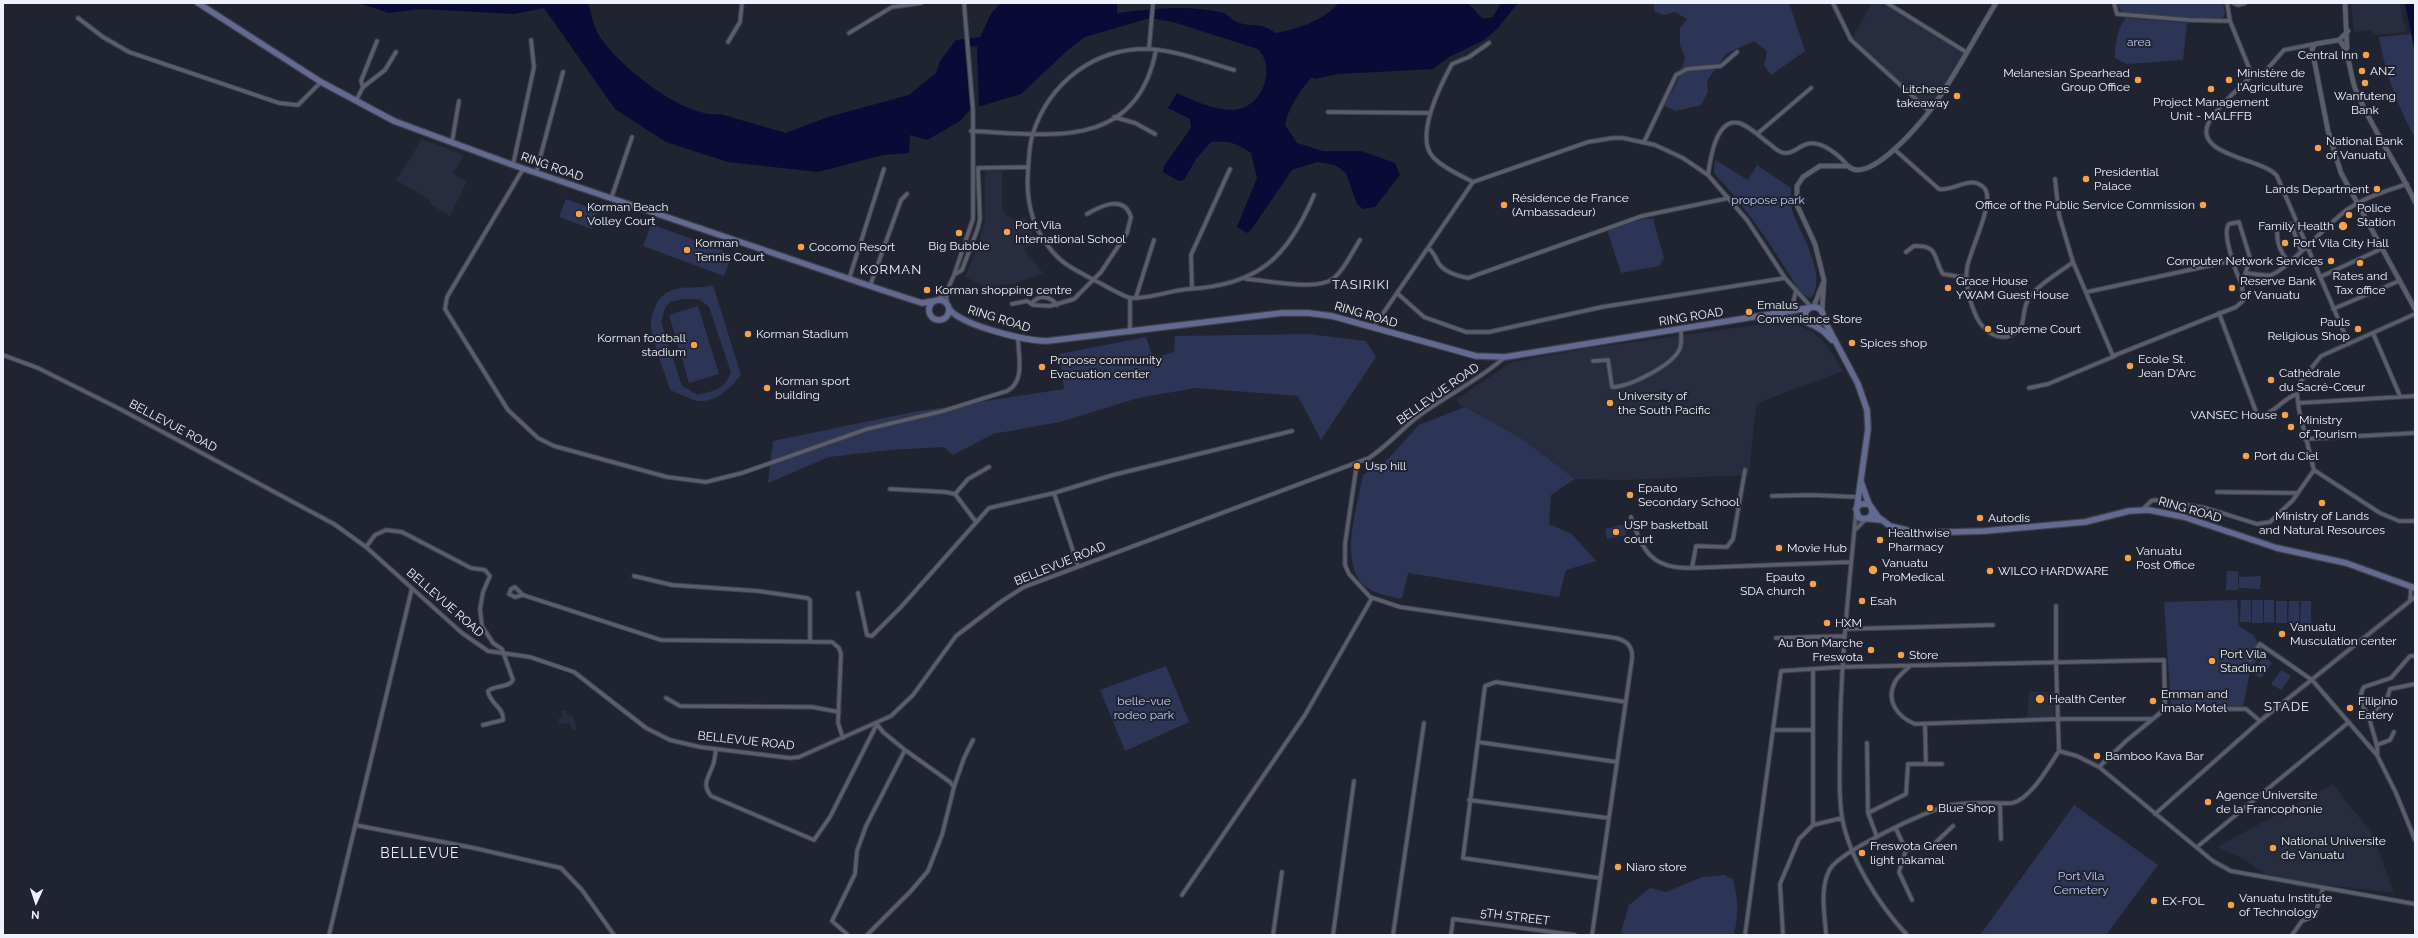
<!DOCTYPE html>
<meta charset="utf-8">
<style>
body{margin:0}
#map{position:relative;width:2418px;height:938px;overflow:hidden;background:#202330;font-family:Raleway,sans-serif}
canvas{display:block}
.frame{position:absolute;inset:0;border:4px solid #f0f2fb;pointer-events:none}
.north{position:absolute;left:16px;top:882px;width:40px;height:40px;-webkit-text-stroke:3px #202330;paint-order:stroke;rotate:183deg;font-size:11px;font-weight:700;line-height:16px;text-align:center;color:#f0f2fb}
.north::after{content:'';display:block;margin:auto;width:14px;height:18px;background:#f0f2fb;clip-path:polygon(50% 0,100% 100%,50% 72%,0 100%)}
</style>
<div id="map">
<canvas width="2418" height="938"></canvas>
<div class="frame"></div>
<div class="north">N</div>
</div>
<script>
const ctx = document.querySelector('canvas').getContext('2d');
ctx.lineJoin = 'round';
function fillPath(path, color) {
  ctx.fillStyle = color;
  ctx.fill(path, 'evenodd');
}
function stroke(path, color, width, dash) {
  ctx.strokeStyle = color;
  ctx.lineWidth = width;
  ctx.lineCap = dash ? 'butt' : 'round';
  ctx.setLineDash(dash || []);
  ctx.stroke(path);
}
function label(font, color, halo, rows, align = 'center') {
  ctx.font = font + ' Raleway,sans-serif';
  ctx.lineWidth = 4;
  ctx.setLineDash([]);
  ctx.textBaseline = 'middle';
  ctx.strokeStyle = halo;
  ctx.fillStyle = color;
  for (const [text, x, y, turn = 0] of rows) {
    ctx.save();
    ctx.translate(x, y);
    ctx.rotate((+turn || 0) * Math.PI / 180);
    ctx.textAlign = isNaN(turn) ? turn : align;
    if (halo) ctx.strokeText(text, 0, 0);
    ctx.fillText(text, 0, 0);
    ctx.restore();
  }
}
fillPath(new Path2D(`
 M1872 3H1887L1966 52 1929 111 1851 40Z
 M2357 3H2400L2406 32 2376 35 2369 30 2354 32 2351 4Z
 M422 139 464 155 453 174 467 181 450 216 433 206 427 198 396 180Z
 M985 171H1002V206L1005 215 1016 220 1026 218 1036 243 1024 249 1043 273 1017 283 987 287 965 277 978 247 985 220Z
 M1770 323 1797 325 1813 332 1827 345 1843 371 1763 401 1756 407 1749 475 1624 480 1575 479 1522 439 1459 405 1457 399 1512 362 1583 349Z
 M2029 692H2053L2054 718 2027 719Z
 M566 710 567 716 573 715 577 730 572 731 570 724 559 723 558 719 562 717 561 711Z
 M2333 784 2373 835 2394 893 2295 881 2265 874 2242 858 2217 847Z
 M2203.5 802a4.5 4.5 0 1 1 9 0a4.5 4.5 0 1 1-9 0Z`), '#282c3f');
fillPath(new Path2D(`
 M1654 3H1789L1805 51 1771 75 1764 65 1767 51 1754 41 1726 54 1707 81 1708 92 1701 105 1676 111 1664 106 1677 82 1685 58 1680 45V28L1687 19 1675 12 1663 15 1654 11Z
 M2117 3H2223L2225 13 2222 20 2122 13Z
 M2126 18 2187 23 2183 60 2127 64 2115 58C2115 45 2117 28 2126 18Z
 M2411 34 2415 52V138C2398 107 2385 73 2379 37Z
 M1715 160 1748 180 1757 165 1791 188C1791 196 1790 204 1793 213 1801 234 1828 278 1811 298 1800 296 1794 282 1789 274 1766 237 1743 204 1714 173Z
 M566 199 598 211 592 229 559 217Z
 M1643 219H1653L1664 258 1659 266 1621 273 1607 230Z
 M651 224 732 254 724 276 643 246Z
 M713 285 741 375C731 388 712 406 694 400 686 397 678 393 670 390 665 372 653 344 651 327 650 316 657 297 668 292 684 284 697 290 713 285ZM684 299H699L709 307 731 372C724 390 716 390 698 395L682 386 661 322 665 308 670 302Z
 M698 306 719 374 689 383 669 315Z
 M1308 334 1366 341 1376 357 1321 440 1298 396 1196 388 1138 398 1060 422 993 434 953 455 944 447 890 450 829 457 768 483 773 441 913 412 1064 389 1059 354 1146 337 1153 358 1174 352 1175 336Z
 M1465 407 1522 439 1575 479 1551 495 1549 524 1572 534 1596 561 1566 570 1559 597 1408 573 1402 599C1389 596 1375 594 1365 586 1338 564 1358 504 1363 475L1386 461 1419 425Z
 M1624 524 1626 535 1607 539 1605 529Z
 M2227 571H2238V590H2226Z
 M2261 576 2260 589 2239 588V577Z
 M2237 600 2239 626 2253 635 2263 651 2250 671 2243 707 2171 708 2164 602Z
 M2241 600H2251V622H2240Z
 M2252 600H2263V623H2252Z
 M2264 600H2274V623L2264 622Z
 M2276 601H2287V623H2276Z
 M2289 601H2299V623H2288Z
 M2301 601H2311V624H2300Z
 M2263 657 2272 663 2261 678 2252 673Z
 M1166 666 1189 722 1125 751 1100 690Z
 M2281 670 2291 676 2281 690 2271 684Z
 M2074 805 2158 865 2106 935H1980Z
 M1724 875 1733 879C1738 899 1739 914 1734 934L1623 935 1621 932 1629 905 1650 888 1666 892 1702 877Z`), '#2d3557');
fillPath(new Path2D(`
 M359 3H588C591 12 593 24 597 32 614 63 684 119 720 114L786 133 828 117 909 95 936 73 940 61 956 40 980 37 991 14 1001 3H1117V13C1151 9 1189 4 1224 13 1229 15 1233 21 1239 23 1258 28 1257 21 1276 33 1298 29 1324 20 1339 3H1468L1483 19 1493 17 1501 3H1518L1497 29 1484 40 1449 57 1433 69 1338 74 1315 79 1312 77C1300 90 1288 108 1285 125L1297 143 1323 151H1361L1395 163 1400 175 1375 207 1363 209 1357 204 1346 173 1335 165 1317 162 1292 170 1251 230 1247 233 1237 227 1257 178 1251 153C1237 143 1228 140 1211 142L1196 159 1184 180 1179 181 1163 172 1164 166 1191 128 1190 119 1168 108 1177 93C1195 101 1213 110 1233 110 1262 109 1277 69 1258 49L1173 22 1150 18 1085 37 1069 49 1021 94 971 109 960 121 927 140 910 135 909 153 883 155 818 172 728 162 666 142 615 109 544 8 514 14 420 9 389 13Z
 M2405 3H2415V52Z`), '#090a36');
fillPath(new Path2D(`
 M977 46 979 107H970L967 47Z`), '#202330');
const minor = new Path2D(`
 M1833 3 1851 40 1929 111
 M1887 3 1966 52
 M2114 3 2117 14 2189 20 2230 21
 M2227 3 2230 21 2252 75
 M2233 3 2238 5 2245 3
 M78 18 103 37 129 52 279 103 298 105 321 82
 M849 33 892 7 921 3
 M728 42 740 22 742 3
 M2315 44 2284 50 2262 75H2252C2240 88 2219 105 2210 120 2189 156 2264 158 2277 176L2349 344
 M1149 49 1153 3
 M1234 70C1206 62 1178 51 1150 49 1095 47 1050 82 1033 133 1029 145 1029 158 1028 171 1026 197 1031 224 1048 246 1062 265 1074 269 1094 280 1103 284 1123 297 1131 298 1150 299 1171 290 1189 289 1259 285 1288 257 1314 195
 M363 87 361 81 377 41
 M356 101 363 87 385 70 396 52
 M1328 112 1430 113
 M1114 117 1135 123 1155 134
 M971 131C1049 135 1137 151 1156 50
 M1757 134 1811 88
 M452 142 459 101
 M1644 142 1676 75 1687 69 1721 66 1737 52
 M1894 149 1939 189C1954 192 1972 173 1985 189 1995 202 1970 250 1967 268 1965 285 1970 303 1977 318 1983 329 1993 338 2006 337 2030 329 2019 317 2028 300 2034 287 2062 271 2073 262L2113 356 2236 307 2243 301 2242 285 2250 258 2239 222 2229 224C2221 233 2237 275 2242 285
 M513 165 534 67 531 40
 M523 169 447 297 445 309 508 410 538 438 554 446 667 477 706 482 742 473 867 429 943 411 1007 391C1026 381 1018 355 1018 337
 M536 173 563 72
 M1708 175C1710 160 1716 117 1739 123 1749 126 1758 135 1767 142 1772 145 1778 153 1785 153 1793 154 1799 146 1807 144 1822 140 1840 156 1848 166
 M2055 179 2059 215 2073 262
 M1473 182C1460 175 1443 168 1433 157 1414 137 1441 84 1452 64L1469 57 1489 43
 M611 199 632 137
 M1428 248C1434 252 1435 257 1439 264 1446 273 1457 276 1468 278L1642 216 1729 198
 M1906 252 1914 246C1940 245 1933 259 1943 274L1967 278
 M2289 262C2281 254 2272 235 2281 224H2291L2301 251
 M2246 273C2254 274 2263 276 2271 275 2285 272 2330 221 2348 209 2365 197 2387 191 2407 184
 M955 274 962 270 978 228 980 219 978 168 1028 167
 M2320 277 2381 249
 M849 279 884 169
 M1246 279C1267 280 1317 292 1334 278 1345 269 1352 252 1360 240
 M870 286 901 200 907 194
 M1192 289 1191 255 1230 169
 M2087 292 2231 261
 M946 293 947 303
 M1397 293 1424 317 1466 332H1489L1602 307 1785 278
 M1136 297 1154 240
 M937 300 946 293 954 275 973 219V110L964 3
 M1032 303C1039 294 1050 296 1057 305
 M1012 304 1027 301 1033 305 1050 306 1074 299 1101 272 1127 233 1131 217C1124 194 1101 206 1087 214
 M2333 309 2399 281
 M1791 311 1796 291
 M2219 313 2258 417C2274 414 2282 399 2297 394
 M2415 314 2321 356 2301 381 2297 394 2299 410 2314 470 2380 513 2399 521H2415
 M1373 328 1473 182 1588 142 1613 138H1623L1655 145 1683 158 1708 175 1747 220 1785 278 1811 307
 M1130 331V298
 M2373 333 2400 396
 M3 355 38 368 120 409 334 524 366 547 462 633 488 651 530 657 574 672 646 728 670 740 700 747 790 758 799 757 891 716 913 695 956 636 1002 601 1024 587 1369 458C1387 446 1400 431 1416 418 1445 396 1478 381 1505 357
 M1593 361 1608 360 1612 387C1629 387 1674 365 1680 348 1682 342 1681 335 1681 329
 M2029 388 2048 384 2115 356
 M2298 403 2415 396
 M2305 439 2415 433
 M1357 463 1345 544V565L1349 574 1370 597 1400 607 1616 638C1628 641 1633 647 1632 659L1592 935
 M890 489 945 492 955 494
 M2217 492 2298 493
 M1054 493 1078 566
 M1772 496 1811 495 1858 497
 M2143 509 2151 501 2155 500 2206 508 2257 524 2270 522 2293 500 2314 470
 M1856 512C1849 589 1840 666 1840 744 1840 768 1838 793 1842 817 1849 858 1879 905 1907 935
 M1631 517C1643 552 1652 569 1692 568L1850 562
 M976 522 955 494 968 479 989 467
 M1855 530 1866 519
 M366 547 375 535 386 530 402 532 471 568 485 570 490 576 483 592 480 609 482 626 493 643 502 649 513 680C509 688 495 685 488 691 489 703 504 707 503 720L483 725
 M1692 568 1696 546 1727 547 1733 539 1745 470
 M634 576 672 585 758 591 807 598 810 600V641
 M858 593 867 635 872 636 901 607 989 508 1054 493 1113 475 1292 431
 M523 595 515 587 511 589 509 594 515 597 523 595 661 640 832 642 839 648 841 654 838 723 843 738
 M2410 601 2411 587
 M2056 606V662L2059 751 2077 756 2099 767 2126 741 2165 709H2246L2260 721
 M1845 629 1993 625
 M1776 638 1844 636
 M2250 659 2260 644 2312 680 2377 755 2396 793 2415 840
 M1910 666C1905 671 1898 676 1895 682 1885 701 1898 717 1915 724L2058 719H2152
 M1813 670V825
 M666 698 680 706 812 707 839 712
 M2369 716C2362 706 2357 698 2364 687L2391 678 2410 656H2415
 M1925 725 1926 764
 M1774 730H1812
 M1478 742 1617 762
 M1867 743 1868 813 1877 837
 M2377 745 2390 740 2394 732
 M716 749C715 754 715 760 713 765 709 777 701 784 711 796L814 840 830 817 877 724 883 732 905 750 866 826 857 851 855 874 832 921 848 935
 M905 750 950 782 954 787 964 758 973 740
 M2377 755C2380 748 2370 726 2369 716L2387 699 2390 689 2415 684
 M2099 767 2213 861 2231 871 2415 904
 M1469 800 1608 818
 M2000 804 2001 839
 M1868 813 1906 794 1908 764H1942
 M2155 814 2260 721 2415 597
 M355 825 474 848 561 868 582 890 614 935
 M1896 829 1906 850 1899 872 1912 900
 M2197 847 2349 722
 M1906 850 1932 846 1953 826
 M1599 878 1463 858 1485 686 1496 682 1626 702
 M1182 895 1305 715 1372 598
 M329 935 412 588
 M867 935 910 892 928 871 942 835 954 787
 M1273 935 1282 872
 M1333 935 1354 781
 M1393 935 1424 723
 M1451 935 1453 919 1575 935
 M1745 935 1781 671 1842 667 2164 660 2165 709
 M1783 935 1780 884 1799 839 1813 825 1842 818
 M1826 935C1825 914 1819 889 1830 869 1841 851 1929 809 1951 805 1971 801 1992 804 2012 803 2030 800 2049 766 2059 751
 M2292 935 2302 921 2315 916 2323 888`);
const tertiary = new Path2D(`
 M2345 3 2347 48
 M2348 31 2339 40 2315 44 2312 49 2328 131 2341 173 2415 309
 M2339 40C2349 49 2350 74 2355 88 2371 128 2397 163 2415 202
 M1814 306 1823 283
 M1822 312 1824 280 1815 244 1797 205V186L1803 177 1820 166H1848C1869 186 1923 121 1934 105 1957 73 1975 37 1996 3`);
const secondary = new Path2D(`
 M198 3 321 82 394 121 513 165 882 290 922 303 934 301
 M929 310a10 10 0 1 1 20 0a10 10 0 1 1-20 0Z
 M1805 316a9 9 0 1 1 18 0a9 9 0 1 1-18 0Z
 M950 310C964 326 1026 341 1047 341L1282 313H1308L1332 316 1476 356 1505 357 1809 308
 M1780 317 1800 319 1807 322
 M1823 318 1858 384 1867 410 1868 429 1857 507
 M1813 325 1823 331 1832 340
 M1861 482 1869 504
 M1872 508 1878 517 1890 526 1918 533 1985 531 2085 522 2129 511 2149 510 2184 517 2277 548 2346 563 2415 588
 M1868 518C1874 514 1873 509 1869 504H1860L1856 509 1859 518 1881 520`);
stroke(minor, '#3d3f4a', 5.5);
stroke(tertiary, '#3d3f4a', 6);
stroke(secondary, '#3d3f4a', 8);
stroke(minor, '#595d6c', 3.5);
stroke(tertiary, '#595d6c', 4.5);
stroke(secondary, '#626a91', 5.5);
for (const [x, y, r, color] of [
 [2366,55,4,"#f7a248"],
 [2362,71,4,"#f7a248"],
 [2138,80,4,"#f7a248"],
 [2229,80,4,"#f7a248"],
 [2365,83,4,"#f7a248"],
 [2211,89,4,"#f7a248"],
 [1957,96,4,"#f7a248"],
 [2318,148,4,"#f7a248"],
 [2086,179,4,"#f7a248"],
 [2377,189,4,"#f7a248"],
 [1504,205,4,"#f7a248"],
 [2203,205,4,"#f7a248"],
 [579,214,4,"#f7a248"],
 [2349,215,4,"#f7a248"],
 [2343,226,5,"#f7a248"],
 [1007,232,4,"#f7a248"],
 [959,233,4,"#f7a248"],
 [2285,243,4,"#f7a248"],
 [801,247,4,"#f7a248"],
 [687,250,4,"#f7a248"],
 [2331,261,4,"#f7a248"],
 [2360,263,4,"#f7a248"],
 [1948,288,4,"#f7a248"],
 [2232,288,4,"#f7a248"],
 [927,290,4,"#f7a248"],
 [1749,312,4,"#f7a248"],
 [1988,329,4,"#f7a248"],
 [2358,329,4,"#f7a248"],
 [748,334,4,"#f7a248"],
 [1852,343,4,"#f7a248"],
 [694,345,4,"#f7a248"],
 [2130,366,4,"#f7a248"],
 [1042,367,4,"#f7a248"],
 [2271,380,4,"#f7a248"],
 [767,388,4,"#f7a248"],
 [1610,403,4,"#f7a248"],
 [2285,415,4,"#f7a248"],
 [2291,427,4,"#f7a248"],
 [2246,456,4,"#f7a248"],
 [1357,466,4,"#f7a248"],
 [1630,495,4,"#f7a248"],
 [2322,503,4,"#f7a248"],
 [1980,518,4,"#f7a248"],
 [1616,532,4,"#f7a248"],
 [1880,540,4,"#f7a248"],
 [1779,548,4,"#f7a248"],
 [2128,558,4,"#f7a248"],
 [1873,570,5,"#f7a248"],
 [1990,571,4,"#f7a248"],
 [1813,584,4,"#f7a248"],
 [1862,601,4,"#f7a248"],
 [1827,623,4,"#f7a248"],
 [2282,634,4,"#f7a248"],
 [1871,650,4,"#f7a248"],
 [1901,655,4,"#f7a248"],
 [2212,661,4,"#f7a248"],
 [2040,699,5,"#f7a248"],
 [2153,701,4,"#f7a248"],
 [2350,708,4,"#f7a248"],
 [2097,756,4,"#f7a248"],
 [2208,802,4,"#f7a248"],
 [1930,808,4,"#f7a248"],
 [2273,848,4,"#f7a248"],
 [1862,853,4,"#f7a248"],
 [1618,867,4,"#f7a248"],
 [2154,901,4,"#f7a248"],
 [2231,905,4,"#f7a248"]
]) {
  const dot = new Path2D();
  dot.arc(x, y, r, 0, 2 * Math.PI);
  ctx.fillStyle = color;
  ctx.fill(dot);
  stroke(dot, '#202330', 1.5);
}
label('12px', '#bfcbfb', '#202330', [
 ["area",2139,42],
 ["propose park",1768,200],
 ["belle-vue",1144,701],
 ["rodeo park",1144,715],
 ["Port Vila",2081,876],
 ["Cemetery",2081,890]
]);
label('12px', '#f0f2fb', '#202330', [
 ["Central Inn",2358,55,"right"],
 ["ANZ",2370,71],
 ["Melanesian Spearhead",2130,73,"right"],
 ["Group Office",2130,87,"right"],
 ["Ministère de",2237,73],
 ["l'Agriculture",2237,87],
 ["Litchees",1949,89,"right"],
 ["takeaway",1949,103,"right"],
 ["Wanfuteng",2365,96,"center"],
 ["Bank",2365,110,"center"],
 ["Project Management",2211,102,"center"],
 ["Unit - MALFFB",2211,116,"center"],
 ["National Bank",2326,141],
 ["of Vanuatu",2326,155],
 ["Presidential",2094,172],
 ["Palace",2094,186],
 ["Lands Department",2369,189,"right"],
 ["Résidence de France",1512,198],
 ["(Ambassadeur)",1512,212],
 ["Office of the Public Service Commission",2195,205,"right"],
 ["Korman Beach",587,207],
 ["Volley Court",587,221],
 ["Police",2357,208],
 ["Station",2357,222],
 ["Port Vila",1015,225],
 ["International School",1015,239],
 ["Family Health",2334,226,"right"],
 ["Korman",695,243],
 ["Tennis Court",695,257],
 ["Port Vila City Hall",2293,243],
 ["Big Bubble",959,246,"center"],
 ["Cocomo Resort",809,247],
 ["Computer Network Services",2323,261,"right"],
 ["Rates and",2360,276,"center"],
 ["Tax office",2360,290,"center"],
 ["Grace House",1956,281],
 ["YWAM Guest House",1956,295],
 ["Reserve Bank",2240,281],
 ["of Vanuatu",2240,295],
 ["Korman shopping centre",935,290],
 ["Emalus",1757,305],
 ["Convenience Store",1757,319],
 ["Pauls",2350,322,"right"],
 ["Religious Shop",2350,336,"right"],
 ["Supreme Court",1996,329],
 ["Korman Stadium",756,334],
 ["Korman football",686,338,"right"],
 ["stadium",686,352,"right"],
 ["Spices shop",1860,343],
 ["Ecole St.",2138,359],
 ["Jean D'Arc",2138,373],
 ["Propose community",1050,360],
 ["Evacuation center",1050,374],
 ["Cathédrale",2279,373],
 ["du Sacré-Cœur",2279,387],
 ["Korman sport",775,381],
 ["building",775,395],
 ["University of",1618,396],
 ["the South Pacific",1618,410],
 ["VANSEC House",2277,415,"right"],
 ["Ministry",2299,420],
 ["of Tourism",2299,434],
 ["Port du Ciel",2254,456],
 ["Usp hill",1365,466],
 ["Epauto",1638,488],
 ["Secondary School",1638,502],
 ["Ministry of Lands",2322,516,"center"],
 ["and Natural Resources",2322,530,"center"],
 ["Autodis",1988,518],
 ["USP basketball",1624,525],
 ["court",1624,539],
 ["Healthwise",1888,533],
 ["Pharmacy",1888,547],
 ["Movie Hub",1787,548],
 ["Vanuatu",2136,551],
 ["Post Office",2136,565],
 ["Vanuatu",1882,563],
 ["ProMedical",1882,577],
 ["WILCO HARDWARE",1998,571],
 ["Epauto",1805,577,"right"],
 ["SDA church",1805,591,"right"],
 ["Esah",1870,601],
 ["HXM",1835,623],
 ["Vanuatu",2290,627],
 ["Musculation center",2290,641],
 ["Au Bon Marche",1863,643,"right"],
 ["Freswota",1863,657,"right"],
 ["Port Vila",2220,654],
 ["Stadium",2220,668],
 ["Store",1909,655],
 ["Emman and",2161,694],
 ["Imalo Motel",2161,708],
 ["Health Center",2049,699],
 ["Filipino",2358,701],
 ["Eatery",2358,715],
 ["Bamboo Kava Bar",2105,756],
 ["Agence Universite",2216,795],
 ["de la Francophonie",2216,809],
 ["Blue Shop",1938,808],
 ["National Universite",2281,841],
 ["de Vanuatu",2281,855],
 ["Freswota Green",1870,846],
 ["light nakamal",1870,860],
 ["Niaro store",1626,867],
 ["Vanuatu Institute",2239,898],
 ["of Technology",2239,912],
 ["EX-FOL",2162,901]
], 'left');
label('12px', '#f0f2fb', '#202330', [
 ["RING ROAD",552,167,19],
 ["RING ROAD",1366,315,16],
 ["RING ROAD",1691,317,-9],
 ["RING ROAD",999,319,17],
 ["BELLEVUE ROAD",1438,394,-35],
 ["BELLEVUE ROAD",173,426,28],
 ["RING ROAD",2190,510,16],
 ["BELLEVUE ROAD",1060,564,-22],
 ["BELLEVUE ROAD",445,603,41],
 ["BELLEVUE ROAD",746,741,6],
 ["5TH STREET",1515,917,7]
]);
ctx.letterSpacing = '1px';
label('13px', '#f0f2fb', '#202330', [
 ["KORMAN",891,270],
 ["TASIRIKI",1361,285],
 ["STADE",2287,707]
]);
ctx.letterSpacing = '0px';
ctx.letterSpacing = '1px';
label('14px', '#f0f2fb', '#202330', [
 ["BELLEVUE",420,854]
]);
ctx.letterSpacing = '0px';
</script>
